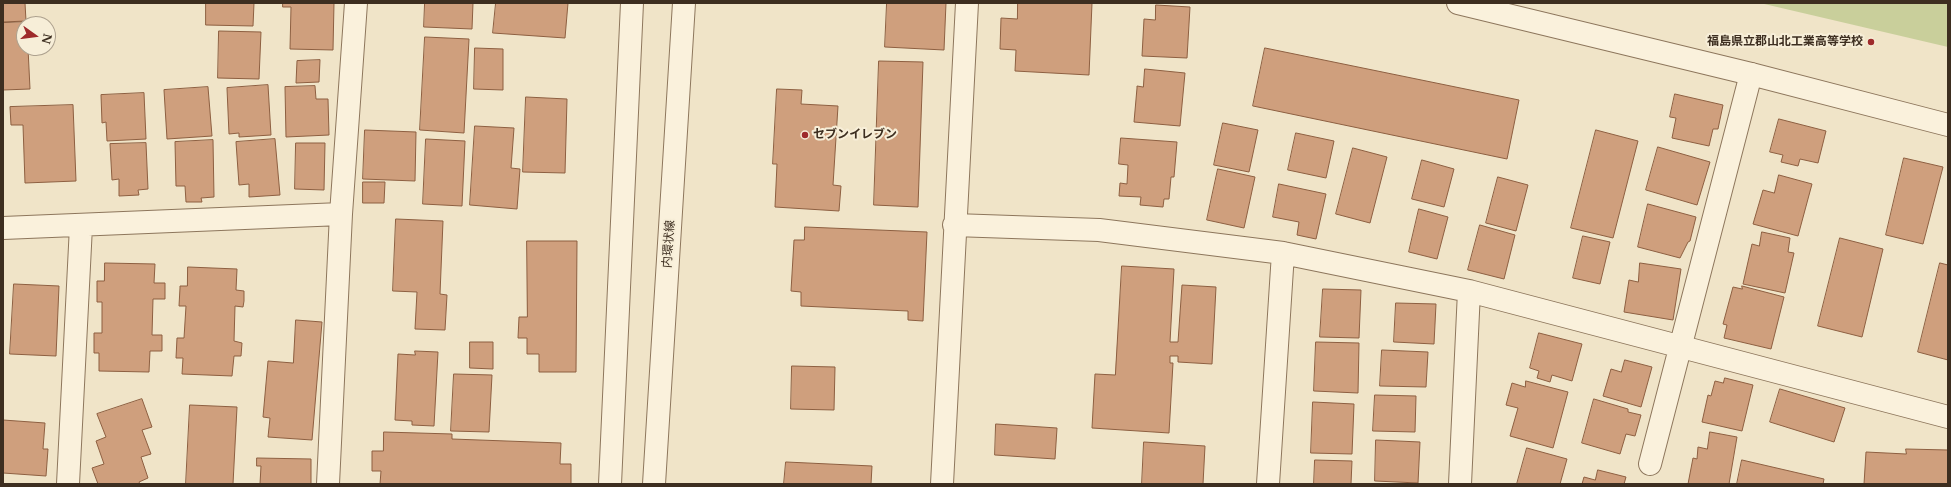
<!DOCTYPE html>
<meta charset="utf-8">
<style>
body{margin:0}
#map{position:relative;width:1951px;height:487px;overflow:hidden;background:#f0e4c8;font-family:"Libre Baskerville",serif}
canvas{display:block}
.frame{position:absolute;inset:0;border:4px solid #3d2e20;pointer-events:none}
.north{position:absolute;left:16px;top:16px;width:40px;height:40px;box-sizing:border-box;background:#f7eed8;border:1px solid #ada18e;border-radius:50%;rotate:104deg;font-size:11px;font-weight:700;line-height:16px;text-align:center;color:#3d2e20}
.north::after{content:'';display:block;margin:auto;width:14px;height:18px;background:#9e2a2b;clip-path:polygon(50% 0,100% 100%,50% 72%,0 100%)}
</style>
<div id="map">
<canvas width="1951" height="487"></canvas>
<div class="frame"></div>
<div class="north">N</div>
</div>
<script>
const ctx = document.querySelector('canvas').getContext('2d');
ctx.lineJoin = 'round';
function fillPath(path, color) {
  ctx.fillStyle = color;
  ctx.fill(path, 'evenodd');
}
function stroke(path, color, width, dash) {
  ctx.strokeStyle = color;
  ctx.lineWidth = width;
  ctx.lineCap = dash ? 'butt' : 'round';
  ctx.setLineDash(dash || []);
  ctx.stroke(path);
}
function label(font, color, halo, rows, align = 'center') {
  ctx.font = font + ' "Libre Baskerville","Noto Sans JP",serif';
  ctx.lineWidth = 4;
  ctx.setLineDash([]);
  ctx.textBaseline = 'middle';
  ctx.strokeStyle = halo;
  ctx.fillStyle = color;
  for (const [text, x, y, turn = 0] of rows) {
    ctx.save();
    ctx.translate(x, y);
    ctx.rotate((+turn || 0) * Math.PI / 180);
    ctx.textAlign = isNaN(turn) ? turn : align;
    if (halo) ctx.strokeText(text, 0, 0);
    ctx.fillText(text, 0, 0);
    ctx.restore();
  }
}
fillPath(new Path2D(`
 M1760 3H1948V47Z`), '#c9cf9b');
const building = new Path2D(`
 M3 3H25L26 21 3 22Z
 M206 3H254L253 26 206 25Z
 M283 3H334L333 50 290 49 291 7H283Z
 M425 3H473L472 29 424 27Z
 M496 3H568L565 38 493 33Z
 M887 3H946L944 50 885 47Z
 M1018 3H1092L1089 75 1015 71 1016 50 1000 49 1001 18 1017 19Z
 M1156 5 1190 7 1187 58 1142 56 1144 19 1155 20Z
 M26 22V24H24V48H28L30 89 3 90V23Z
 M219 31 261 32 259 79 218 78Z
 M425 37 469 39 464 133 420 130Z
 M475 48 503 49V90L474 89Z
 M1265 48 1519 100 1507 159 1253 106Z
 M320 60 319 82 296 83 297 61Z
 M879 61 923 62 918 207 874 205Z
 M1145 69 1185 73 1180 126 1134 122 1137 88V86L1143 87Z
 M268 85 271 135 239 137V133L229 134 227 88Z
 M315 86 316 99H328L329 135 286 137 285 87Z
 M208 87 212 136 167 139 164 90Z
 M777 89 802 90 801 104 838 106 833 185 841 186 839 211 775 207 777 164H773Z
 M144 93 146 139 107 141 106 122 102 123 101 95Z
 M1675 94 1723 105 1718 129H1713L1709 146 1672 138 1676 118 1670 117Z
 M526 97 567 99 565 173 523 172Z
 M73 105 76 181 25 183 23 125H11L10 107Z
 M1779 119 1826 131 1818 163 1800 159 1798 166 1781 162 1783 155 1770 152Z
 M1223 123 1258 130 1249 172 1214 165Z
 M475 126 514 128 511 168 520 169 517 209 470 205Z
 M365 130 416 132 415 181 363 179Z
 M1596 130 1638 141 1613 238 1571 228Z
 M1296 133 1334 141 1326 178 1288 170Z
 M1121 138 1177 142 1174 177H1171L1169 199H1164L1163 207 1140 205 1141 197 1119 196 1120 183 1127 184 1128 165 1119 164Z
 M275 139 280 195 249 197V184L239 185 236 142Z
 M426 139 465 141 462 206 423 204Z
 M213 140 214 197 201 198 202 202H186L185 186H176L175 142Z
 M146 143 148 189 138 190 139 195 119 196V179L112 180 110 144Z
 M296 143H325L324 190 295 189Z
 M1658 147 1710 162 1697 205 1646 190Z
 M1353 148 1387 157 1370 223 1336 214Z
 M1904 158 1943 167 1923 244 1886 235Z
 M1422 160 1454 169 1444 207 1412 199Z
 M1218 169 1255 177 1244 228 1207 220Z
 M1779 175 1812 184 1798 236 1753 224 1763 190 1774 193Z
 M1498 177 1528 185 1516 231 1486 223Z
 M363 182H385L384 203H363Z
 M1279 184 1326 194 1316 239 1297 235 1299 222 1273 217Z
 M1648 204 1696 217 1690 241 1688 242 1680 258 1638 247Z
 M1419 209 1448 217 1437 259 1409 252Z
 M396 219 443 221 440 294 447 295 445 330 415 329 417 292 393 291Z
 M1480 225 1515 235 1504 279 1468 270Z
 M805 227 927 232 923 321 908 320V311L801 306V292L791 291 794 240H804Z
 M1762 232 1790 238 1788 252 1794 253 1785 293 1743 284 1752 244 1759 246Z
 M1583 236 1610 242 1600 284 1573 278Z
 M1840 238 1883 249 1862 337 1818 326Z
 M527 241H577L576 372H539V354H527V338H518L519 317H527Z
 M105 263 155 264 154 283H165V299H153L152 335H162V351H150L149 372 99 371V353H94V333H102V302H97V281H104Z
 M1640 263 1681 269 1673 320 1624 312 1629 280 1638 282Z
 M1940 263 1948 265V360L1918 352Z
 M1122 266 1174 269 1170 342H1178L1182 285 1216 287 1212 364 1178 362V356H1170V363H1173L1169 433 1092 428 1095 374 1115 375Z
 M188 267 237 269 236 290 244 291V301L243 307 235 306 234 341 242 343 241 356H234L232 376 182 374 183 358H176L177 338H184L186 306H179L180 288V286H187Z
 M14 284 59 286 56 356 10 354Z
 M1742 286 1784 297 1771 349 1724 338 1727 325 1723 324 1733 287 1742 289Z
 M1323 289 1361 290 1359 338 1320 337Z
 M1396 303 1436 304 1434 344 1394 342Z
 M296 320 322 322 312 440 268 437 270 418 263 417 268 361 293 363Z
 M1539 333 1582 344 1572 381 1552 375 1550 382 1537 378 1539 371 1530 368Z
 M470 342H493V369L470 368Z
 M1316 342 1359 343 1358 393 1314 391Z
 M1382 350 1428 352 1426 387 1380 386Z
 M415 351 438 352 434 426 412 425V421L395 420 398 354 415 355Z
 M1625 360 1652 367 1641 407 1603 396 1611 369 1621 372Z
 M792 366 835 367 834 410 791 409Z
 M454 374 492 375 489 432 451 431Z
 M1725 378 1753 385 1742 431 1702 422 1708 395 1711 396 1715 381 1723 383Z
 M1526 381 1568 392 1553 448 1510 436 1518 408 1506 405 1512 383 1525 387Z
 M1780 389 1845 408 1834 442 1770 422Z
 M1375 395 1416 396 1415 432 1373 431Z
 M142 399 152 427 142 430 151 454 141 457 148 478 139 482 140 484H98L92 468 104 464 96 441 106 437 97 414Z
 M1594 399 1628 409V412L1641 415 1635 436 1626 434 1620 454 1582 443Z
 M1313 402 1354 404 1352 454 1311 453Z
 M190 405 237 407 233 484H186Z
 M3 420 45 423 43 449H48L46 476 3 473Z
 M996 424 1057 428 1055 459 995 455Z
 M384 432 452 434V439L561 443 560 464H571V484H380L381 471H372V451H383Z
 M1710 432 1737 437 1729 484H1688L1693 458 1697 459 1698 447 1707 449Z
 M1376 440 1420 442 1418 483 1375 481Z
 M1144 442 1205 446 1203 484H1142Z
 M1527 448 1567 459 1560 484H1517Z
 M1906 449 1948 450V484H1864L1866 452 1906 454Z
 M257 458 311 459V484H260L261 466H257Z
 M1315 460 1352 461 1351 484H1314Z
 M1742 460 1824 479 1823 484H1737Z
 M786 462 872 466 871 484H784Z
 M1598 470 1626 477 1624 484H1582L1584 477 1595 480Z`);
fillPath(building, '#cf9f7d');
stroke(building, '#8d5f41', 1);
const minor = new Path2D(`
 M954 225 1099 230 1283 253 1469 291 1948 417
 M3 228 341 214
 M1650 464 1751 74
 M68 484 81 226
 M328 484 341 214 356 3
 M942 484 967 3
 M1268 484 1283 253
 M1460 484 1469 291`);
const tertiary = new Path2D(`
 M1458 3 1751 74 1948 125
 M610 484 632 3
 M654 484 684 3`);
stroke(minor, '#8d765c', 24);
stroke(tertiary, '#8d765c', 24);
stroke(minor, '#faf1dc', 22);
stroke(tertiary, '#faf1dc', 22);
for (const [x, y, r, color] of [
 [1871,42,4,"#9e2a2b"],
 [805,135,4,"#9e2a2b"]
]) {
  const dot = new Path2D();
  dot.arc(x, y, r, 0, 2 * Math.PI);
  ctx.fillStyle = color;
  ctx.fill(dot);
  stroke(dot, '#f7eed8', 1.5);
}
label('bold 12px', '#3d2e20', '#f7eed8', [
 ["福島県立郡山北工業高等学校",1863,42],
 ["セブンイレブン",813,135,"left"]
], 'right');
label('12px', '#3d2e20', '#f7eed8', [
 ["内環状線",669,244,-86]
]);
</script>
